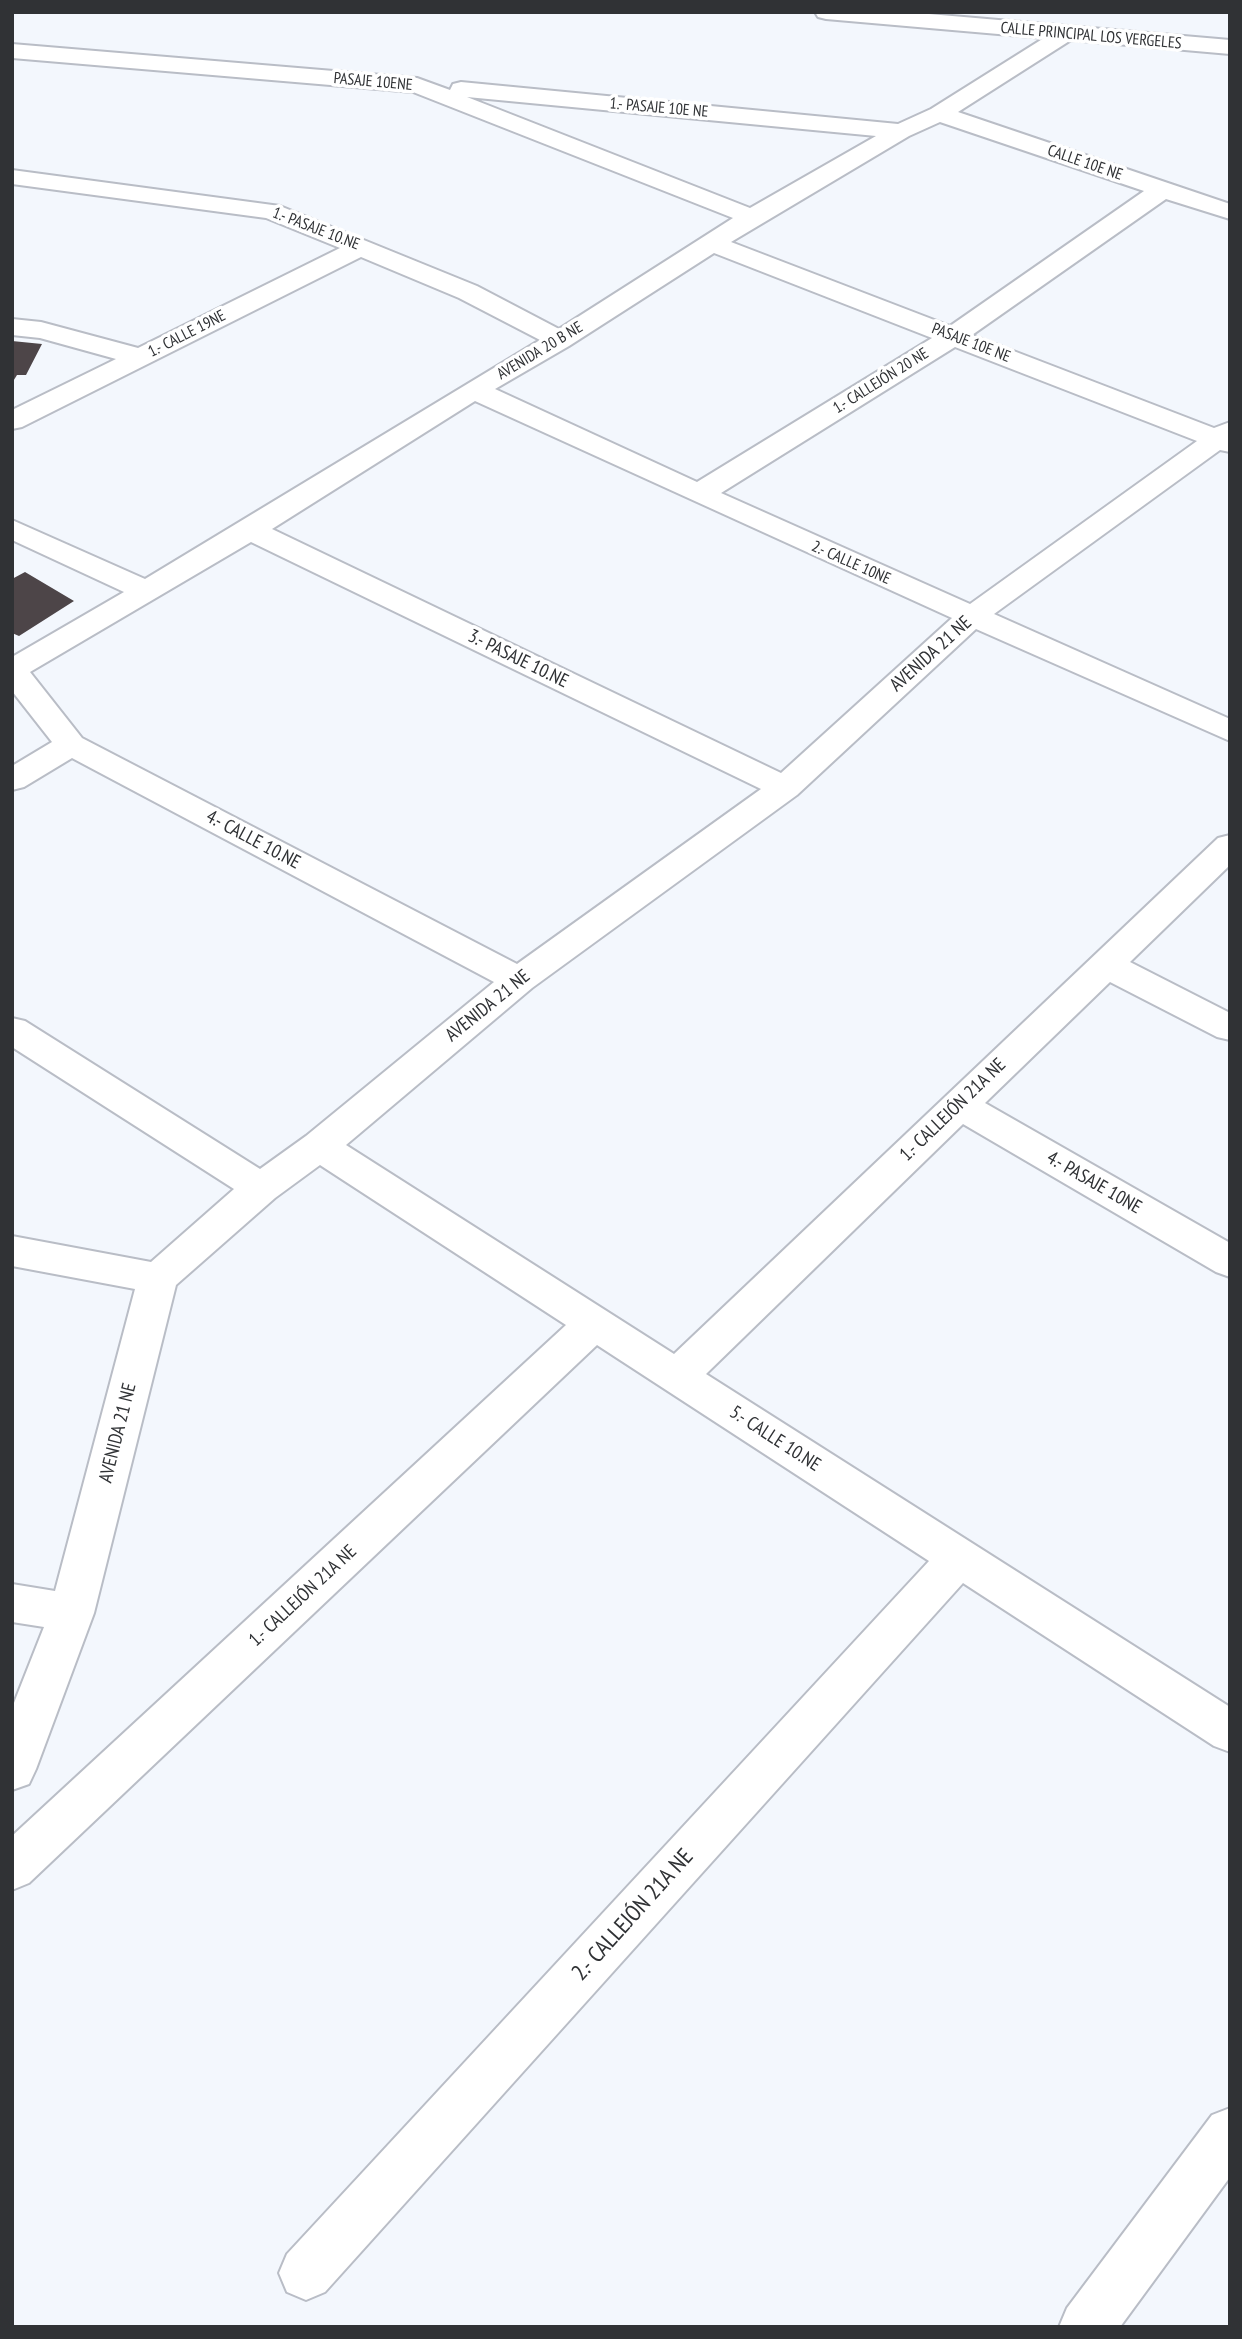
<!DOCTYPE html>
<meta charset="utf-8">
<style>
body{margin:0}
#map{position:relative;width:1242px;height:2339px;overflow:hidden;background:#f3f7fd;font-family:"PT Sans Narrow",sans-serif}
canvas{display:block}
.frame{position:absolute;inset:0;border:14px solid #303235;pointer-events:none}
</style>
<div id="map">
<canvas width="1242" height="2339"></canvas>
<div class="frame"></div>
</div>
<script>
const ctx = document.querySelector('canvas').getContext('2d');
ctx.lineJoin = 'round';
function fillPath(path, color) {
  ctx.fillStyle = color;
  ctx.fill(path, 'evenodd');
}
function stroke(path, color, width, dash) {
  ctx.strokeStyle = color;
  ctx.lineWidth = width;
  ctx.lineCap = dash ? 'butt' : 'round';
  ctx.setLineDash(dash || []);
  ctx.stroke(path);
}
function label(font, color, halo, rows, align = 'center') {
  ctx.font = font + ' "PT Sans Narrow",sans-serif';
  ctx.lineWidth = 7;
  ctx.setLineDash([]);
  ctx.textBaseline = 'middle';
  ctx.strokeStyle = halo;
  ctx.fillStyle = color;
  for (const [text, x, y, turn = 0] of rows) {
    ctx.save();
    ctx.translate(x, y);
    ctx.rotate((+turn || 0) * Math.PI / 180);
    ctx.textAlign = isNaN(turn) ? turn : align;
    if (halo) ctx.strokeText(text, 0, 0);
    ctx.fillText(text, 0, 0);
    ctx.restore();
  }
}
fillPath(new Path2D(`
 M12 341 42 344 26 375H17L12 383Z
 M25 572 74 601 19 636 12 633V579Z`), '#4d4548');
const street = new Path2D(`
 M815 12H906L1230 40V54L1071 40 958 112 1230 204V219L1166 199 972 335 1214 428 1230 422V452L1220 450 994 614 1230 719V741L976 629 797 795 532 988 346 1145 674 1354 1218 838 1230 835V865L1130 962 1230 1013V1040L1217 1037 1110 982 985 1103 1230 1243V1277L1216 1272 963 1124 706 1374 1230 1707V1752L1214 1746 963 1583 325 2292 306 2300 287 2292 279 2273 287 2254 929 1561 597 1345 29 1883 12 1890V1836L566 1325 320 1165 275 1198 176 1285 94 1613 36 1769 29 1784 12 1790V1708L44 1627 12 1622V1584L55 1591 135 1289 12 1266V1236L151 1262 234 1189 12 1047V1018L25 1021 260 1169 306 1136 494 982 72 758 24 787 12 790V766L52 742 12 691V657L124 592 12 540V520L145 579 540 340 459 298 361 257 22 427 12 429V410L116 359 40 338 12 335V319L41 322 138 348 340 248 266 218 12 184V170L280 206 477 286 559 329 733 218 413 92 12 58V44L417 78 450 90 453 84 461 82 898 124 931 109 1044 38 826 19 818 17ZM467 97 876 136 750 208ZM940 122 1144 191 950 326 731 242 909 136ZM714 253 932 338 697 482 495 389 569 346ZM955 347 1197 441 970 604 721 493ZM475 401 952 618 781 773 272 529ZM251 542 761 789 517 964 82 738 30 672Z
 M1230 2108V2177L1120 2327H1059L1067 2308 1212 2115Z`);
stroke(street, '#b9bdc6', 4);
fillPath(street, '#fff');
label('16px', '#303235', '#fff', [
 ["CALLE PRINCIPAL LOS VERGELES",1091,36,5],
 ["PASAJE 10ENE",373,82,5],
 ["1.- PASAJE 10E NE",659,108,5],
 ["CALLE 10E NE",1085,163,19],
 ["1.- PASAJE 10.NE",316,229,21],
 ["1.- CALLE 19NE",187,334,-27],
 ["PASAJE 10E NE",971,343,21],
 ["AVENIDA 20 B NE",540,351,-31],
 ["1.- CALLEJÓN 20 NE",881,381,-32],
 ["2.- CALLE 10NE",851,563,24]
]);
label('19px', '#303235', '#fff', [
 ["AVENIDA 21 NE",931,654,-42],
 ["3.- PASAJE 10.NE",518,659,26],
 ["4.- CALLE 10.NE",253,840,28],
 ["AVENIDA 21 NE",488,1006,-39],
 ["1.- CALLEJÓN 21A NE",953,1110,-44],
 ["4.- PASAJE 10NE",1094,1183,30],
 ["AVENIDA 21 NE",118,1433,-76],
 ["5.- CALLE 10.NE",775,1439,33],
 ["1.- CALLEJÓN 21A NE",303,1596,-43]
]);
label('23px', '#303235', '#fff', [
 ["2.- CALLEJÓN 21A NE",633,1915,-48]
]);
</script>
